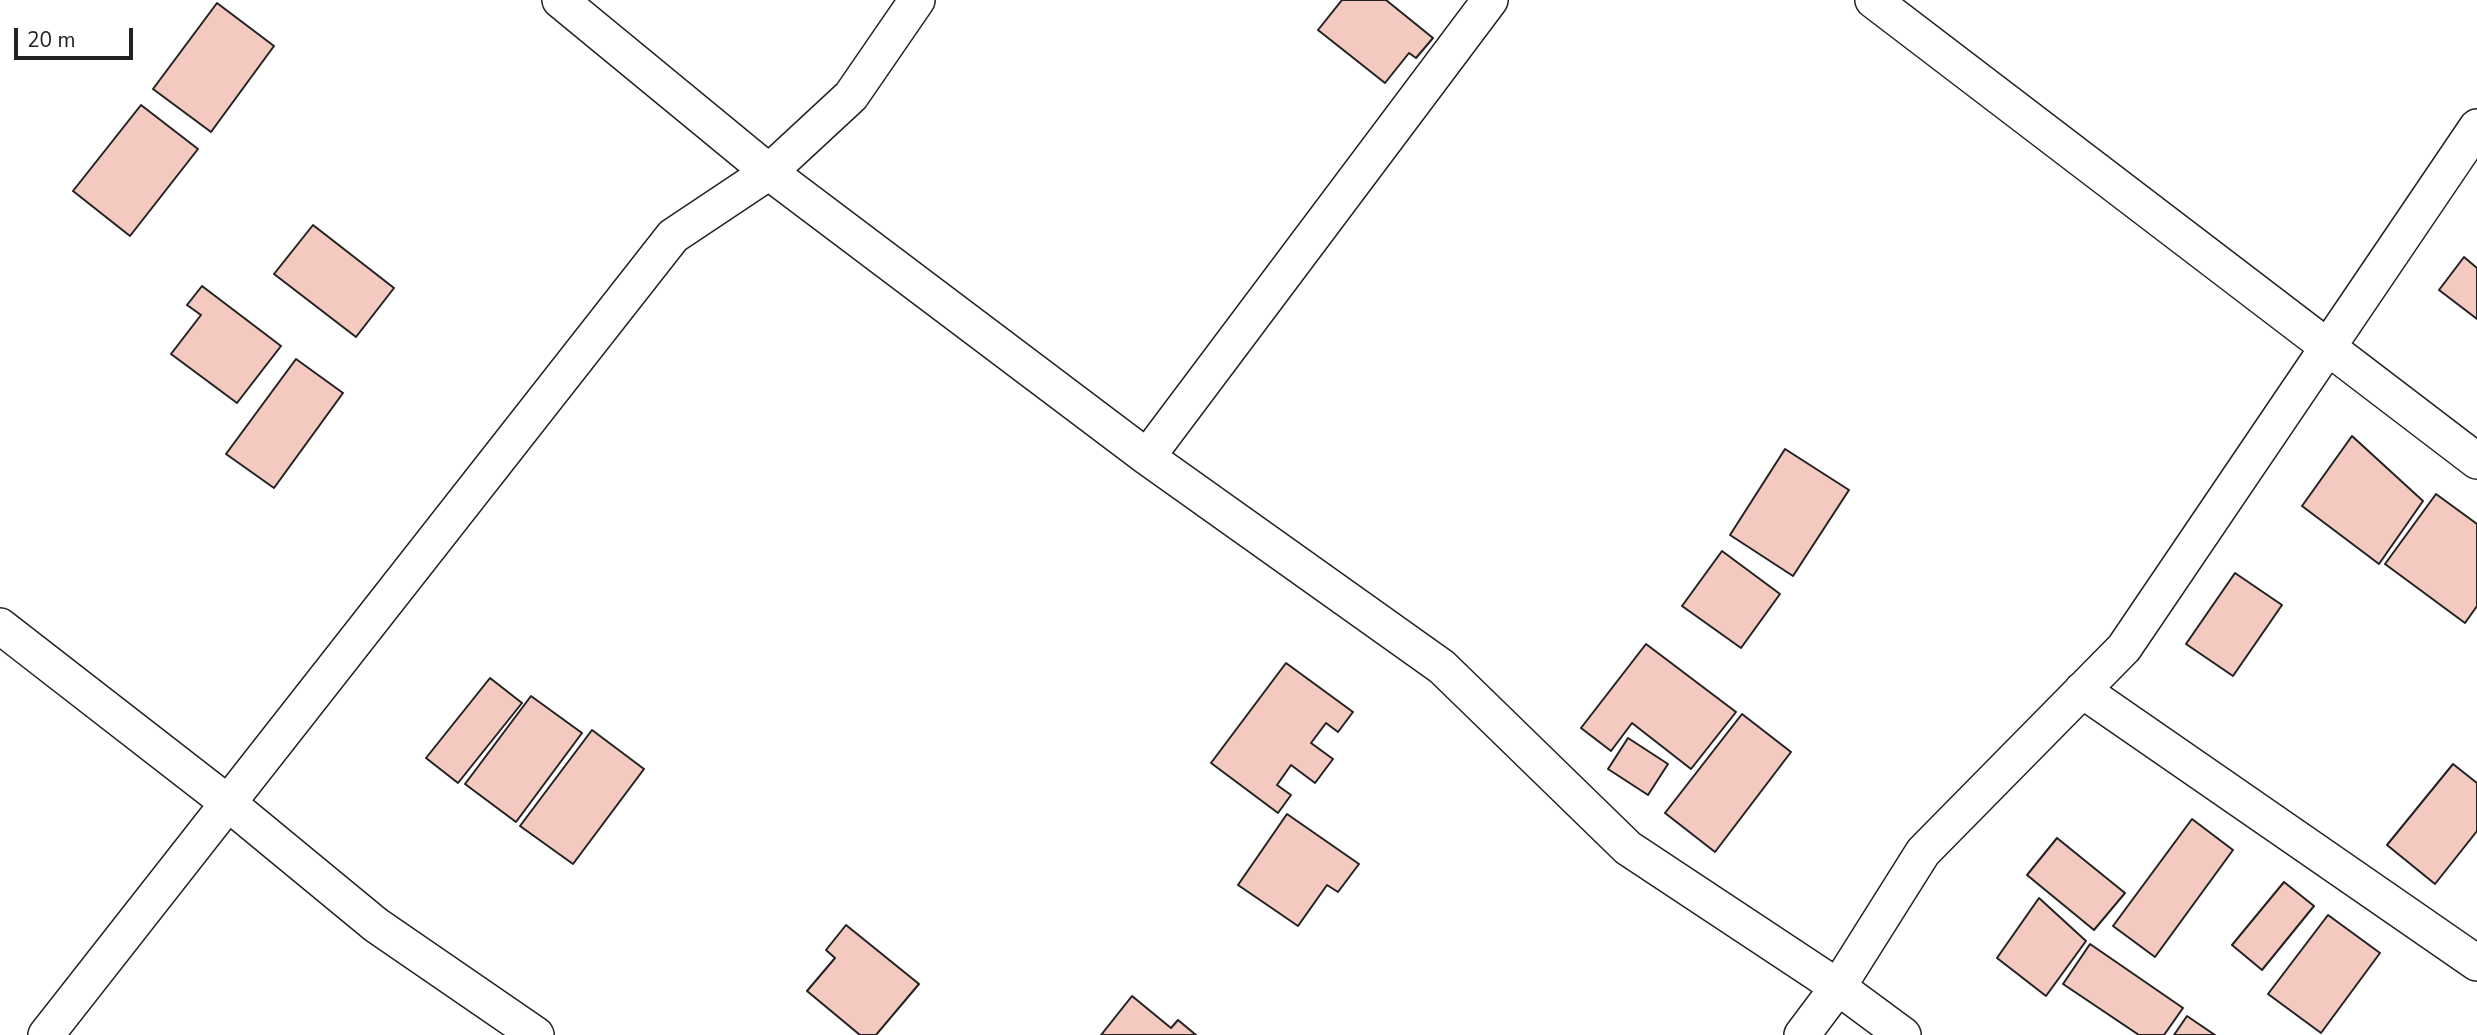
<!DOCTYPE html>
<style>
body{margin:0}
#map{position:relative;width:2477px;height:1035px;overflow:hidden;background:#fff;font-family:"Nunito Sans",sans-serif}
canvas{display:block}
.scale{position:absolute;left:14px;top:28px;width:119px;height:32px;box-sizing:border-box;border:4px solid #222;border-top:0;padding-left:9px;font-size:21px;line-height:24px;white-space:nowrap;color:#222;-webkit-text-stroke:5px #fff;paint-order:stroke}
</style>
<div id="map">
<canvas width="2477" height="1035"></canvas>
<div class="scale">20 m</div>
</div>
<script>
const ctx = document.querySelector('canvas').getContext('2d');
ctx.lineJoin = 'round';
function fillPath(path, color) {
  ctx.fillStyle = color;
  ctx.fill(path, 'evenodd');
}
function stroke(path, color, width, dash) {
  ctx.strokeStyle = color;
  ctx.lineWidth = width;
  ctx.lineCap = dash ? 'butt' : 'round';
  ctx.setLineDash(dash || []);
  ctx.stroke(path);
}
const building = new Path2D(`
 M1342 0H1386L1433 38 1416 58 1409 53 1385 83 1318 30Z
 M217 3 274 46 211 132 153 89Z
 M141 105 198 149 130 236 73 191Z
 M313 225 394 288 356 337 274 274Z
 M2464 257 2477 268V319L2439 290Z
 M202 286 281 346 237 403 171 354 201 315 187 305Z
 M296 359 343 393 274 488 226 454Z
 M2352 436 2423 501 2379 564 2302 506Z
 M1785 449 1849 490 1793 576 1730 535Z
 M2436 494 2477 524V606L2465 623 2385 564Z
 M1722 551 1780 594 1741 648 1682 606Z
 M2235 573 2282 605 2233 676 2186 644Z
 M1646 644 1736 712 1691 769 1632 723 1611 751 1581 728Z
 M1286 663 1353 712 1338 732 1326 723 1311 743 1333 759 1315 783 1291 765 1277 785 1291 795 1278 813 1211 763Z
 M490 678 522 703 458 783 426 758Z
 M531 696 582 733 516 822 465 784Z
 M1742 714 1791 752 1715 852 1665 813Z
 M592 730 644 769 573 864 520 826Z
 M1628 738 1668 764 1648 795 1608 769Z
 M2453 764 2477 783V831L2435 884 2387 845Z
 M1287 814 1359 864 1338 892 1327 885 1298 926 1238 885Z
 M2192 819 2233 850 2155 957 2113 926Z
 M2057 838 2125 893 2094 930 2027 875Z
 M2284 882 2314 906 2262 970 2232 945Z
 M2039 898 2086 941 2046 996 1997 958Z
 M2328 915 2380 953 2321 1033 2268 994Z
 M846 925 919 984 876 1035H860L807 991 835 958 826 950Z
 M2090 944 2183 1008 2164 1035H2139L2063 984Z
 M1132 996 1171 1028 1178 1020 1196 1035H1101Z
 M2187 1016 2215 1035H2174Z`);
fillPath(building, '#f3c9c0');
stroke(building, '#222', 2);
const minor = new Path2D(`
 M560 0 769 172 1147 457 1442 667 1628 848 1838 987 1903 1035
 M1873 0 2477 461
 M1147 457 1490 0
 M0 626 228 803 376 925 536 1035
 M2082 690 2477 963
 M46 1035 673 236 769 172 851 96 917 0
 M1802 1035 1838 987 1923 852 2124 648 2477 127`);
stroke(minor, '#222', 38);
stroke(minor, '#fff', 35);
</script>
